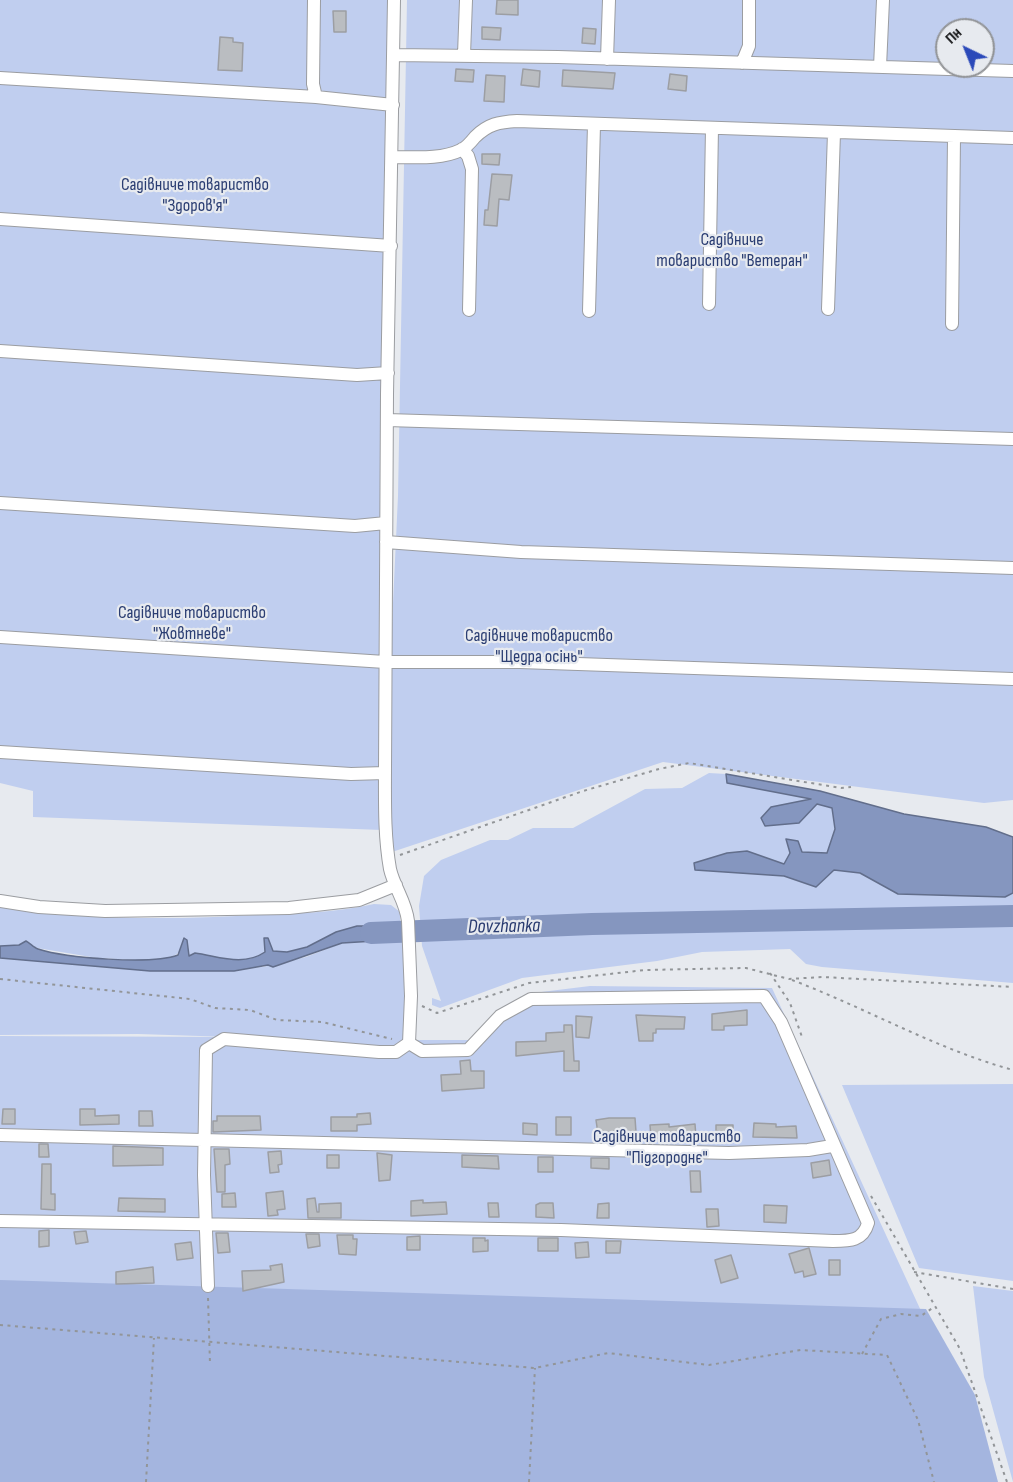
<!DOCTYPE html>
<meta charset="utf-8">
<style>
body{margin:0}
#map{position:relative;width:1013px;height:1482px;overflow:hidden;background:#e7eaef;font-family:"Sofia Sans Condensed",sans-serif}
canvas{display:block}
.north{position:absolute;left:935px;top:18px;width:60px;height:60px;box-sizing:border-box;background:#e7eaef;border:2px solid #919396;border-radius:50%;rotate:317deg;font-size:16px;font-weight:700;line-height:24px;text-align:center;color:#0f1011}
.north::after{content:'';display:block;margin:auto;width:21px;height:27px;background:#2b49b9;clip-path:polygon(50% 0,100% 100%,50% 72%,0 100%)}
</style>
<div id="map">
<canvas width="1013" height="1482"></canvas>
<div class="north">Пн</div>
</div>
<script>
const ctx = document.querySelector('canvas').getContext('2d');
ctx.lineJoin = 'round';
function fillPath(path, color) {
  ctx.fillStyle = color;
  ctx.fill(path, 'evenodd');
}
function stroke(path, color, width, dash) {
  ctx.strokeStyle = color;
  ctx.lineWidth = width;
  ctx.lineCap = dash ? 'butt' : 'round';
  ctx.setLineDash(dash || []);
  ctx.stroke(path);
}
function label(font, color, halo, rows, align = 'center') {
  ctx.font = font + ' "Sofia Sans Condensed",sans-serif';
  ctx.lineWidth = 4.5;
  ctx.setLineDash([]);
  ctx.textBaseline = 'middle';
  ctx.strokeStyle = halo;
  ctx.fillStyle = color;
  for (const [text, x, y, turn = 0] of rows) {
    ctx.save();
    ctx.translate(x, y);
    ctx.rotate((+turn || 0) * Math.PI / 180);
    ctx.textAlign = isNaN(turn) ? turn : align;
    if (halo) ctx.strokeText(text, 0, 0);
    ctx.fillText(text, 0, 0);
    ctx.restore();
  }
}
fillPath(new Path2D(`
 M0 0H390L382 830 33 817V791L0 783Z
 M407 0H1013V800L984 803 663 762 392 852 384 797 398 496ZM947 30H983V66H947Z
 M709 773 726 774 727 782 812 799 799 823 817 804 832 808 835 829 827 853 802 852 786 840 790 853 784 864 747 851 727 853 694 863 695 870 784 876 815 887 834 870 860 873 898 894 1005 897 1013 893V983L822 967 806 964 790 949 702 952 657 961 522 978 440 1008 432 1005V998L441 1001 422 946 419 906 424 876 441 860 490 840H508L533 828H573L645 789 682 788Z
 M374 904 391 905 400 912V930L397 926H357L336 932 307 947 287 952 273 951 264 942 265 952C243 967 218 956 195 953L189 956 188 946 171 958 137 960 97 958 19 945 0 946V907C85 920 171 920 256 915 297 913 334 913 374 904Z
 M401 934 409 938 410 1040H484L533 993 590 986 772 988 922 1313 0 1283V1036L231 1037 138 1034 0 1035V958L150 971 263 967 306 957 342 943Z
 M1013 1084V1281L919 1268 842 1085Z
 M973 1286 1013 1291V1482L984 1377Z`), '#c0ceef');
fillPath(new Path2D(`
 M0 1280 926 1309 975 1395 998 1482H0Z`), '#a4b5df');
const water = new Path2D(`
 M726 774 820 791 904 814 986 827 1013 837V893L1005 897 898 894 860 873 834 870 816 887 784 876 695 870 694 863 727 853 747 851 784 864 790 853 786 839 798 841 802 852 827 853 835 829 832 808 817 804 799 823 765 826 761 818 771 807 811 799 727 783Z
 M357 926H400L401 934 391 940 342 943 273 967 268 965 234 971H150L0 958V946L19 945 26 941C30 943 34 948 38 949 66 958 151 965 178 955L184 938 187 940 189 956 195 953C218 956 243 967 265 952L264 938H268L273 951 287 952 307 947 336 932Z`);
fillPath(water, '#8596bf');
stroke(water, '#626e8b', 1.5);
stroke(new Path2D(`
 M371 933 592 924 1013 916`), '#8596bf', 22);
const building = new Path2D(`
 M497 0H518V15L496 14Z
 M333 11H346V32H334Z
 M482 27 501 28 500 40 482 39Z
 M583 28 596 29 595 44 582 43Z
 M220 37 233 38V42L243 43 242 71 218 70Z
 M456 69 474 70 473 82 455 81Z
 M523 69 540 71 539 87 521 85Z
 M563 70 615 73 613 89 562 86Z
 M670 74 687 76 686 91 668 89Z
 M486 75 505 76 504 102 484 101Z
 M482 154H500L499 165 482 164Z
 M492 174 512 175 509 200 499 199 497 226 484 225 485 210H488Z
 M747 1010V1025L724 1026V1030H712V1014Z
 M636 1015 685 1017 684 1029H656V1033H653V1041H639Z
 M576 1016 592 1017 589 1038 576 1037Z
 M564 1025H572L574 1061H579V1071H564V1051L516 1056V1042L546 1041V1033L564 1032Z
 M470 1060 471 1071H484V1088L442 1091 441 1075 461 1074 460 1061Z
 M3 1109H15V1124H2Z
 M80 1109H95V1116L119 1115V1124L80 1125Z
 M139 1111H152L153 1126H139Z
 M370 1113 371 1124 357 1125V1131H331V1117H357V1114Z
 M217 1116H260L261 1130 213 1132V1121H217Z
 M556 1117H571V1135H556Z
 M609 1118H635L636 1132 624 1133V1130L598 1134 596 1120Z
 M523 1123 537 1124V1135L523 1134Z
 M754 1123 776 1124V1127L796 1126 797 1138 753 1137Z
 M669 1124V1127L695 1124 696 1137 651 1138 650 1125Z
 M716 1125H733V1138H716Z
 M39 1144H48L49 1157H39Z
 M113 1146 163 1148V1165L113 1166Z
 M214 1149H229L230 1164 225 1165V1192H217Z
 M281 1151 282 1164 278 1165 279 1172 270 1173 268 1152Z
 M377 1153 392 1155 390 1180 379 1181Z
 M327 1155H339V1168H327Z
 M462 1155 498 1156 499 1169 462 1167Z
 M538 1157H553V1172H538Z
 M591 1158H609V1169L591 1168Z
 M829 1160 831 1175 813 1178 811 1163Z
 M42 1164H51V1194H55V1210L41 1209Z
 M690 1171H700L701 1192H691Z
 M283 1191 285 1209 277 1210 278 1215 268 1216 266 1193Z
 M235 1193 236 1207H222V1194Z
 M119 1198 165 1199V1212L118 1211Z
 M315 1198 317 1212H319V1204L341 1203V1218H308L307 1199Z
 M423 1200V1203L446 1202 447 1214 411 1216V1201Z
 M488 1203H498L499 1217H489Z
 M540 1203H553L554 1218 536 1217V1205Z
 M609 1203V1218H597L598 1204Z
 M764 1205 787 1206 786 1223 764 1222Z
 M706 1209H718L719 1226 707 1227Z
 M49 1230V1246L39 1247V1231Z
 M86 1231 88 1242 76 1244 74 1232Z
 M216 1233H228L230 1252 218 1253Z
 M306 1234H319L320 1246 308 1248Z
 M337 1235H353V1239H357L356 1255 339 1254Z
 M420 1236V1250H407V1237Z
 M473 1238H485V1241L488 1240V1251L473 1252Z
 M538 1238H558V1251H538Z
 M606 1241H621L620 1253H606Z
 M191 1242 193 1258 177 1260 175 1244Z
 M588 1242 589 1257 576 1258 575 1243Z
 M809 1248 816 1274 804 1277 803 1271 795 1273 789 1254Z
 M731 1255 738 1278 721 1283 715 1260Z
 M829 1260H840V1275H829Z
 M282 1264 284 1282 243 1291 242 1271 271 1270 270 1266Z
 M153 1267 154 1283 116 1284V1272Z`);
fillPath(building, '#babdc1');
stroke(building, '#9c9ea3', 1.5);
const minor = new Path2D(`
 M314 0 313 84 316 97
 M394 0 387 394 385 767C385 800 384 835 390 869 394 887 406 902 408 921L411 996 409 1043
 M394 55 558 57 1013 71
 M464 55 466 0
 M607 59 609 0
 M742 63 749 46V0
 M880 67 883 0
 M0 78 316 97 393 105
 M462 149 468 156 472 169 469 310
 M392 157C414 157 440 160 461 150 467 147 471 142 475 137 488 124 499 122 517 121L1013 138
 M0 219 391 246
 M709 304 712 128
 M828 309 834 133
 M589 311 594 125
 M952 324 954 137
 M0 351 357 375 388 373
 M387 420 1013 439
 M0 503 355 526 386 523
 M386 542 521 552 1013 568
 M0 637 385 662H520L1013 679
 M0 752 351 774 385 773
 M0 901 39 907 105 911 289 908 359 900 396 885
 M0 1135 729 1153 808 1150 832 1146
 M0 1221 561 1230 833 1241C850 1241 863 1241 868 1223L781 1022 764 996 531 999 500 1016 468 1050 422 1051 409 1043
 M208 1286 204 1175 206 1050 224 1039 379 1052H396L409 1043`);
stroke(minor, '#9b9da1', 14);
stroke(new Path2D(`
 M400 855 583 791 659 769 689 763 841 788 851 787
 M770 973 790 1003 802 1037
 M0 979 190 999 215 1008 250 1010 277 1020 322 1022 392 1039
 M792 980C866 1008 936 1049 1013 1070
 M422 1006 437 1013 529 983 645 970 746 968 789 979 822 977 1013 987
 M871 1196 960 1349 1007 1482
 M914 1272 1013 1289
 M208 1298 210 1364
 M0 1325 535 1368 608 1353 709 1365 801 1350 887 1355 918 1420 934 1482
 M862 1354 881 1319 901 1314 921 1316 934 1307
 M146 1482 154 1338
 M529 1482 535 1368`), '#929598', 2, [3, 4.5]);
stroke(minor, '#fff', 12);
label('18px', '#2b3e73', '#e7eaef', [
 ["Садівниче товариство",195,185],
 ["\"Здоров'я\"",195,206],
 ["Садівниче",732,240],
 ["товариство \"Ветеран\"",732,261],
 ["Садівниче товариство",192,613],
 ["\"Жовтневе\"",192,634],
 ["Садівниче товариство",539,636],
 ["\"Щедра осінь\"",539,657],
 ["Садівниче товариство",667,1137],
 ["\"Підгороднє\"",667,1158]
]);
label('italic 20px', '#293b70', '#e7eaef', [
 ["Dovzhanka",504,927,-1]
]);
</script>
